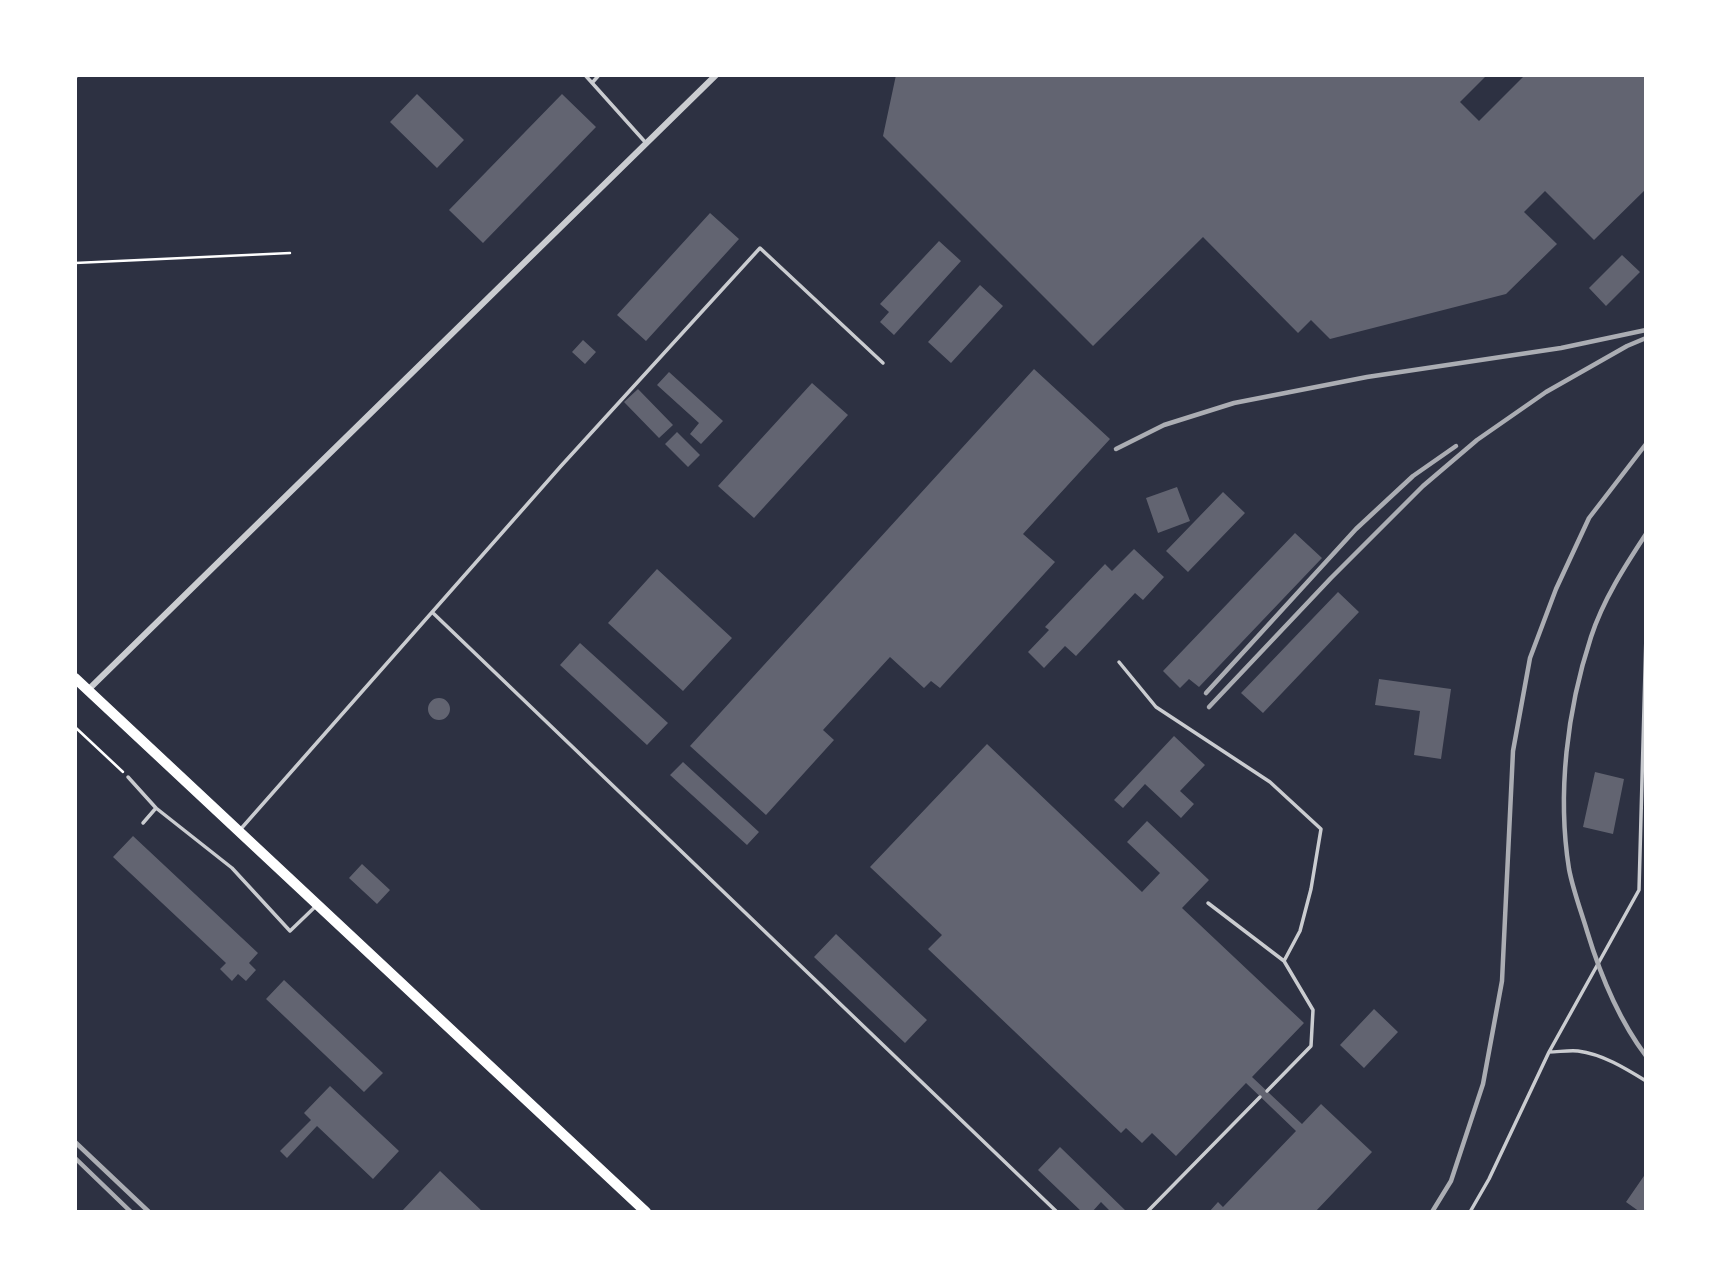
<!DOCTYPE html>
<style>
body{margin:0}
#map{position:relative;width:1721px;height:1287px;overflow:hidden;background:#2d3142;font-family:Inter,sans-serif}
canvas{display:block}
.frame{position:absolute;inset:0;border:77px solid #fff;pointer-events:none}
</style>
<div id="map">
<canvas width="1721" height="1287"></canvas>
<div class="frame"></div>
</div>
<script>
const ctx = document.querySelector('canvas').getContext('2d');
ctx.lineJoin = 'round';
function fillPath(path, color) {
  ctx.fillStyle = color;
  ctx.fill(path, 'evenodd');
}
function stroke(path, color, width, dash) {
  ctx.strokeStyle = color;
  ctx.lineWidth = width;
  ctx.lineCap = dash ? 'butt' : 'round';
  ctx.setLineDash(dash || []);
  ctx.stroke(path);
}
fillPath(new Path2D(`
 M896 75H1487L1460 102 1479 121 1525 75H1646V189L1594 240 1545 191 1524 212 1557 244 1506 294 1330 339 1311 320 1298 333 1203 237 1093 346 883 136Z
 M417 94 464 140 437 168 390 122Z
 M562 94 596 127 483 243 449 210Z
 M710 213 739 239 646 341 617 315Z
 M939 241 961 261 894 335 880 322 889 312 880 304Z
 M1622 255 1640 272 1606 306 1589 288Z
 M980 285 1003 306 951 363 928 342Z
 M583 340 596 352 585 364 572 352Z
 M1034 369 1110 439 1023 534 1055 562 940 688 931 681 924 688 890 657 823 730 834 740 766 815 690 746Z
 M669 372 723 421 701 444 690 434 699 423 657 385Z
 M812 383 848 415 754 518 718 486Z
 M638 389 673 425 659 438 624 402Z
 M677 432 700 455 688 467 665 444Z
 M1177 487 1190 521 1158 533 1146 498Z
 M1223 492 1245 513 1188 572 1166 551Z
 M1295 533 1322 558 1199 687 1189 679 1180 688 1163 671Z
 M1134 549 1164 577 1143 600 1135 593 1076 656 1065 646 1044 668 1028 652 1049 630 1045 627 1105 564 1112 571Z
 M657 569 732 638 683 691 608 623Z
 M1338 592 1359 612 1263 713 1241 693Z
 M580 643 668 723 647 745 560 665Z
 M1379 679 1451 689 1441 759 1414 755 1420 711 1375 705Z
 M428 709a11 11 0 1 1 22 0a11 11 0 1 1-22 0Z
 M1174 736 1205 765 1180 791 1194 804 1181 818 1145 784 1123 808 1114 800Z
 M987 744 1142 892 1160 873 1127 842 1147 821 1209 880 1182 908 1304 1023 1252 1077 1302 1124 1321 1104 1372 1152 1315 1212H1209L1218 1202 1223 1207 1296 1131 1246 1083 1176 1156 1152 1133 1142 1143 1126 1128 1121 1133 928 949 942 935 870 867Z
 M683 762 759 832 747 845 670 775Z
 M1595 772 1624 779 1613 834 1583 827Z
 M133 836 258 953 249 963 256 970 246 981 238 974 232 981 220 969 226 963 113 857Z
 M362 864 390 890 377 904 349 878Z
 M836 934 927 1020 905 1043 814 957Z
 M284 980 383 1073 364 1092 266 999Z
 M1374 1009 1398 1032 1364 1068 1340 1045Z
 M330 1086 399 1151 373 1179 317 1126 287 1158 280 1151 311 1120 304 1113Z
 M1060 1147 1127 1212H1111L1101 1202 1092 1212H1082L1038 1170Z
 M440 1171 483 1212H401Z
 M1646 1173V1212H1640L1626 1202Z`), '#626471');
stroke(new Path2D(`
 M75 263 290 253
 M75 727 123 772`), '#fff', 2.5);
stroke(new Path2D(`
 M585 75 646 143
 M75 78 77 75
 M592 83 599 75
 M432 612 1057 1212
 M1119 662 1156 707 1270 782 1321 829 1311 889 1300 931 1284 961
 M128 777 156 808
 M143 823 156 808 232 868 290 931 317 905
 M239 831 561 466 760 248 883 363
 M1208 903 1284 961 1313 1010 1311 1046 1267 1091
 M1549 1052C1558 1052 1569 1050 1578 1051 1602 1054 1625 1068 1646 1081
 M1147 1212 1260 1097
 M1470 1212 1489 1179 1549 1052 1639 890 1646 634`), '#caccd0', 3.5);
stroke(new Path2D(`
 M88 690 716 75`), '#caccd0', 6);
stroke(new Path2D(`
 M75 678 646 1212`), '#fff', 10);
stroke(new Path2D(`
 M1116 449 1164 425 1234 403 1367 377 1561 348 1646 330
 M1646 534C1625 566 1603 600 1591 637 1567 710 1557 794 1569 869 1573 890 1581 911 1587 931 1600 974 1619 1020 1646 1056
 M1206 693 1356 529 1413 476 1456 446
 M1209 707 1331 578 1423 486 1477 440 1546 392 1627 346 1646 338
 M75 1142 149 1212
 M75 1158 131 1212
 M1432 1212 1451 1181 1483 1084 1502 981 1513 751 1530 658 1556 589 1589 518 1646 444`), '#abadb3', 4.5);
</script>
